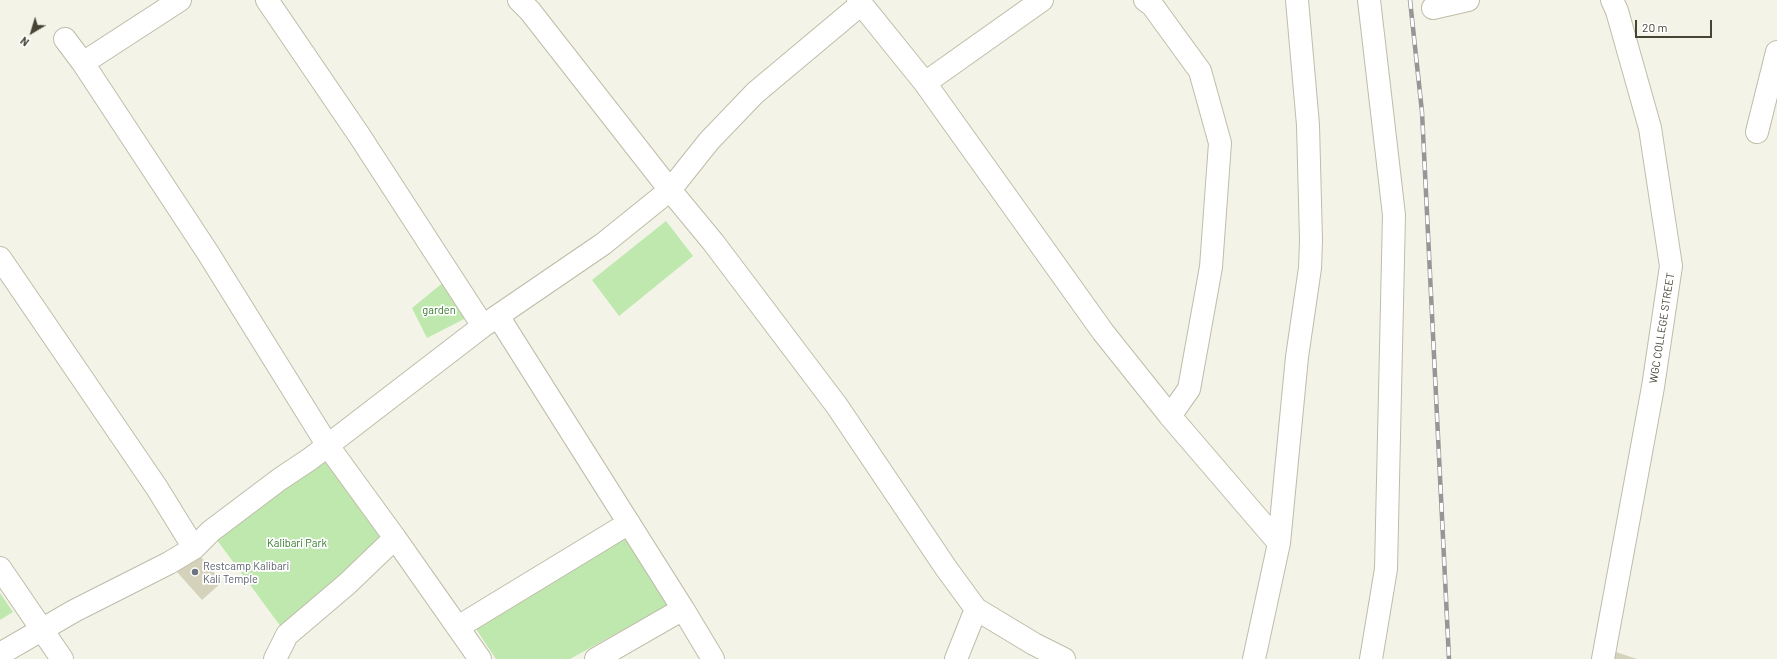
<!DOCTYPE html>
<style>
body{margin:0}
#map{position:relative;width:1777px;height:659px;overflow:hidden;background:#f3f3e7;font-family:Barlow,sans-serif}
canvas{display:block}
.north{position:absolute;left:12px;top:12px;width:40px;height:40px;-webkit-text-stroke:3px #fff;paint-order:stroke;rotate:218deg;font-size:11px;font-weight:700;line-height:16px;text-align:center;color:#474436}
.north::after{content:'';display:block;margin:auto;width:14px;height:18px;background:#474436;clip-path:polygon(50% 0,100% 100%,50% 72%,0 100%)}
.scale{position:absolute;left:1635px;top:20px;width:77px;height:18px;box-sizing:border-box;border:2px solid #474436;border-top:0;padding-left:5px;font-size:12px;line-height:14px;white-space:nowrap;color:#474436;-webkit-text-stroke:3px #fff;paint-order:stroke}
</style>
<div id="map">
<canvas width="1777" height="659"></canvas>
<div class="north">N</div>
<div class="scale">20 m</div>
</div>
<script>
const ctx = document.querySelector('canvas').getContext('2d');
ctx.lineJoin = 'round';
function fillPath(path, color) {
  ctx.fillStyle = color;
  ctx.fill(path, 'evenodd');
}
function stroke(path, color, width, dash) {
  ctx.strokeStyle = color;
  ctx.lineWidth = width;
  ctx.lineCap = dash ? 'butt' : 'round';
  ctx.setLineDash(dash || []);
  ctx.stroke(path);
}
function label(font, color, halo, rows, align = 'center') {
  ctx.font = font + ' Barlow,sans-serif';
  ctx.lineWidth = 3.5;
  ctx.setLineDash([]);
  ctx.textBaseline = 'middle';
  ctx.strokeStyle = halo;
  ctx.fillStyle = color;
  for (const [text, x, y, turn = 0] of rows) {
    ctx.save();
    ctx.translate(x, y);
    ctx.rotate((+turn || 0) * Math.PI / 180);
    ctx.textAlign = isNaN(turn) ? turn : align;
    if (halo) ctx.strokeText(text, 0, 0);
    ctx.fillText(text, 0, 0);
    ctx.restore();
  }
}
fillPath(new Path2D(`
 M666 221 693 256 619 316 592 280Z
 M445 281 468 317 427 338 412 308Z
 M328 446 389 530 287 635 214 536Z
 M626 537 673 602 570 659H496L476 629Z
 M0 593 13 612 0 620Z`), '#bfe8af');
fillPath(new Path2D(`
 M196 551 222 582 202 600 169 563Z
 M1613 651 1637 659H1612Z`), '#d5d2bc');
const minor = new Path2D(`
 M267 0 359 135 483 326
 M858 0 925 83 1103 332 1170 416 1279 543
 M1145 0 1152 5 1200 71 1220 143 1211 267 1189 389 1170 416
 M1369 0 1394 215 1386 569 1371 659
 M860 5 755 93 709 141 670 190 713 242 837 406 946 568 976 609 1034 644 1064 659
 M1433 8 1468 0
 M65 39 83 63 208 253 328 446 395 538 347 584 287 635 275 659
 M83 63 180 0
 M925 83 1042 0
 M1757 132 1777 52
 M0 258 157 488 194 548
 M498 316 683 609 596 659
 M395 538 480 659
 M0 568 62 659
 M683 609 713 659
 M458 627 629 523
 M0 654 74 611 169 563 194 548 211 531 280 479 310 459 483 326 603 244 670 190 530 11 519 0
 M956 659 976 609
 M1254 659 1279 543 1297 357 1310 268 1311 240 1308 125 1297 0
 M1603 659 1653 387 1671 266 1650 128 1617 11 1612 0`);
stroke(minor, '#bfbda9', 24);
stroke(minor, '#fff', 22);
const rail = new Path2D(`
 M1410 0 1422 112 1449 659`);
stroke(rail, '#969696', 4.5);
stroke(rail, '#fff', 3, [9]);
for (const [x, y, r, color] of [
 [195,572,4,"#6b7280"]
]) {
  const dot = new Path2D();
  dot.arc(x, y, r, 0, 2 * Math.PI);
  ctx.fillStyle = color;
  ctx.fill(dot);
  stroke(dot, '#fff', 1.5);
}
label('11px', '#327929', '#fff', [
 ["garden",439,310],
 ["Kalibari Park",297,543]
]);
label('11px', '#474436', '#fff', [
 ["WGC COLLEGE STREET",1662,328,-81]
]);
label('11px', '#5b616d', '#fff', [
 ["Restcamp Kalibari",203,566],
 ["Kali Temple",203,579]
], 'left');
</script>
